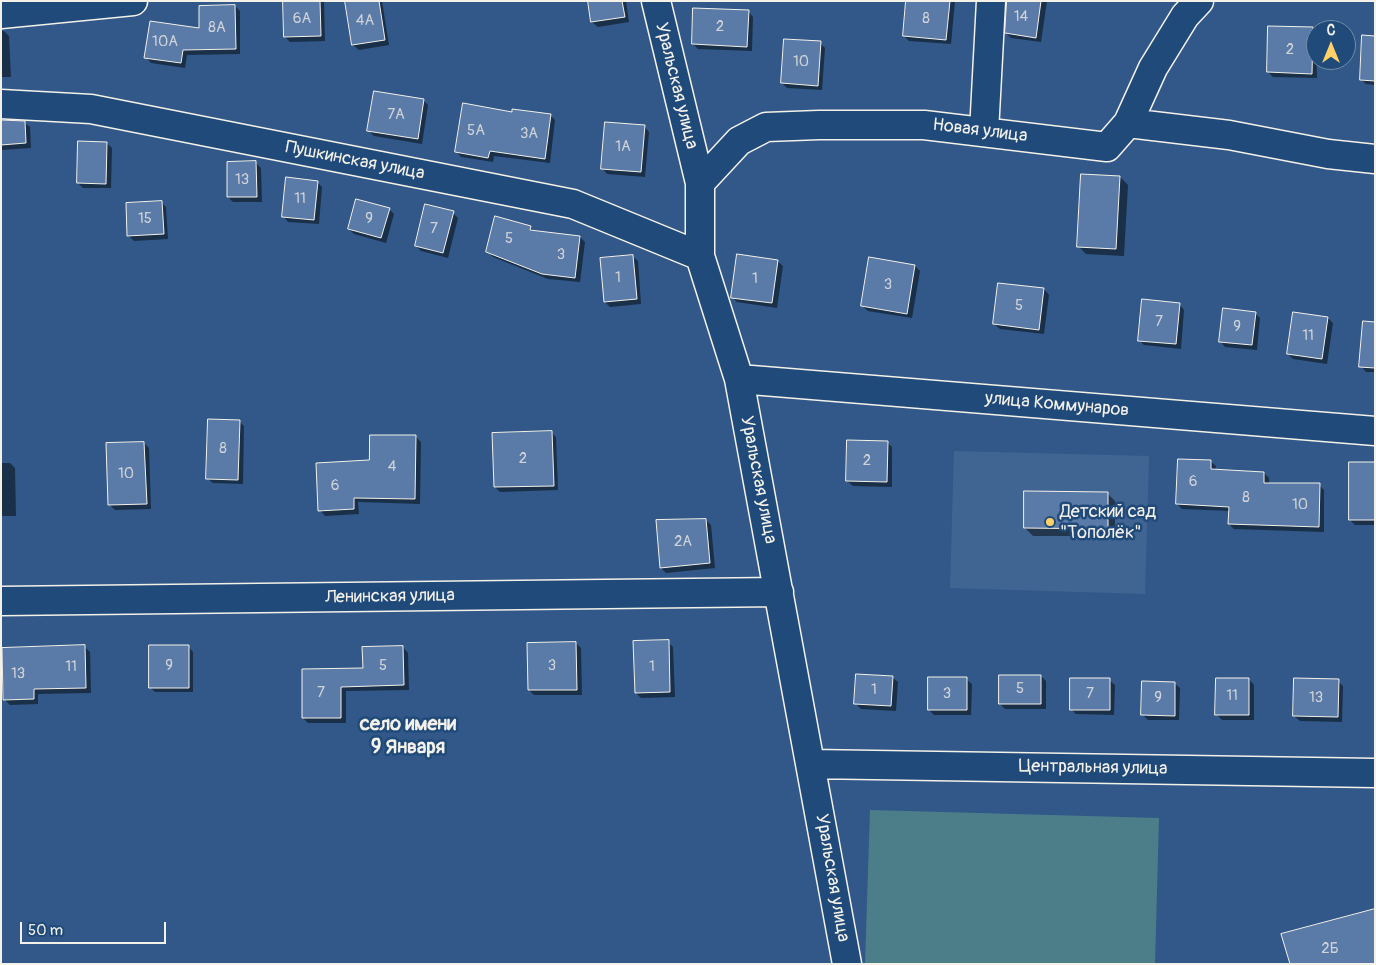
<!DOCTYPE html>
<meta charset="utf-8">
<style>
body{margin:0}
#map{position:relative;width:1376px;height:965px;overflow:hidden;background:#315888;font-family:Pangolin,sans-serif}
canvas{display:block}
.frame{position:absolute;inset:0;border:2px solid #f4f1e8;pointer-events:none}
.north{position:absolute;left:1306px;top:20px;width:50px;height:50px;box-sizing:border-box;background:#1f4a7a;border:1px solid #748da6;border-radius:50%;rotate:0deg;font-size:14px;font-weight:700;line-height:20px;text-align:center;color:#f4f1e8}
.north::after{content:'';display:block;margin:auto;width:18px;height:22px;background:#ffd166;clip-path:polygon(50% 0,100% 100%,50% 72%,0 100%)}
.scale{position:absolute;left:20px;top:922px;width:146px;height:22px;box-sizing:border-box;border:2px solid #f4f1e8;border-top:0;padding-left:6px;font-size:15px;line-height:18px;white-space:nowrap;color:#f4f1e8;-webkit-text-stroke:4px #1f4a7a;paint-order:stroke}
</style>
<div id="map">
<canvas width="1376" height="965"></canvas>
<div class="frame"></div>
<div class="north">С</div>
<div class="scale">50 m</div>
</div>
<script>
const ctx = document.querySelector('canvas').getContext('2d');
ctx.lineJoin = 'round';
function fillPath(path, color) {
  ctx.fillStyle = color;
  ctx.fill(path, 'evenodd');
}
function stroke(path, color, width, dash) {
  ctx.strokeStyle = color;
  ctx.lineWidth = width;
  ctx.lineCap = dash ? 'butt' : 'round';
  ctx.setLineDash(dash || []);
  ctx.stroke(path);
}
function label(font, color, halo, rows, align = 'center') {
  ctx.font = font + ' Pangolin,sans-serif';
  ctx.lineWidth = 5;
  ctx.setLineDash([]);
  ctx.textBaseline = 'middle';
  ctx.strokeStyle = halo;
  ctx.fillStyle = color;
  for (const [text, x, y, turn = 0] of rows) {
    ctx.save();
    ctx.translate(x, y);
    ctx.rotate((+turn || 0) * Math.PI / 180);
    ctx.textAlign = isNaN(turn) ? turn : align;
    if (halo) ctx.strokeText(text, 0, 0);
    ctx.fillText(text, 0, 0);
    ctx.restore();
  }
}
fillPath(new Path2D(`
 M954 451 1149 456 1145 594 950 588Z`), '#416593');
fillPath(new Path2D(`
 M870 810 1159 818 1155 964H865Z`), '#4c7e8a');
fillPath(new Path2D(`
 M284 1H324L325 41 290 42 285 37Z
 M347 1H382L389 45 359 50 353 45Z
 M589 1H626L629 22 598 27 592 22Z
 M907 1H955L951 44 909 41 904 36Z
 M1008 1H1047L1041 42 1011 38 1006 33Z
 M235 6 240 11V54L187 55 185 68 151 63 146 57 201 30Z
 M748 11 753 17 752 51 698 49 693 44Z
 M1313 29 1316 32 1317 78 1273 77 1268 72Z
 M1 31H4L9 36 11 77H1Z
 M1375 38V85L1366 84 1361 79Z
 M820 43 825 48 822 90 787 88 782 83Z
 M423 100 428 105 422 144 374 136 369 131Z
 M513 113 550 115 555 120 550 163 494 156 493 162 461 157 456 151Z
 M1 120 24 122 30 127 31 148 1 150Z
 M644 126 649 132 645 177 607 174 602 168Z
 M107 143 112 148 111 188H83L78 183Z
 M256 163 261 168 262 202H233L228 197Z
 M1120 177 1128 185 1124 256 1086 254 1078 246Z
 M317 182 322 187 319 224 288 222 283 216Z
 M161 202 166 207 168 239 134 241 129 236Z
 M389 209 394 214 386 243 354 234 349 229Z
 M453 213 458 218 448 258 421 251 416 246Z
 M530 227 535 232 580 237 585 242 580 282 548 279 493 257 487 251Z
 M632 256 638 261 641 304 610 307 605 302Z
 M777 261 783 266 777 308 737 302 732 297Z
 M915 266 920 271 912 318 868 311 862 306Z
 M1044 289 1049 295 1044 334 1000 329 994 324Z
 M1179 304 1184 310 1181 349 1144 345 1139 340Z
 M1255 313 1260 318 1257 350 1225 347 1220 341Z
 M1328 318 1333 323 1327 364 1293 359 1288 354Z
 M1375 333V372H1366L1361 366Z
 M239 421 244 426 243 484 213 483 207 478Z
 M551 432 556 437 558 490 500 492 495 487Z
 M416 437 421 442 420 504 358 502 359 514 325 516 320 510 370 461Z
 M887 442 892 447V487L853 486 847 481Z
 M144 443 149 448 151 509 115 510 110 505Z
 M1210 461 1216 466 1215 470 1264 473 1269 478V484L1319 485 1324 490V532L1234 529 1229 524 1230 511 1182 509 1177 504Z
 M1 463H10L15 468 16 516H1Z
 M1375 464V525H1355L1350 520Z
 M1107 493 1115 501V536H1033L1025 528Z
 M706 520 711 525 715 568 666 573 661 568 658 521Z
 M668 642 673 647 675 697 641 698 636 693Z
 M576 643 581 648 582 695H534L529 690Z
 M188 646 193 652V692H155L150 687Z
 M85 647 90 652 91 693 38 694V704L10 705 5 700H1V649Z
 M403 647 408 653 409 690 346 691V723H308L303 718V670L364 669Z
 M1041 676 1046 681V709H1005L1000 704Z
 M892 677 898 682 896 711 861 709 856 704Z
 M966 679 972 684 971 715H934L929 710Z
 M1249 679 1254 685V720H1222L1216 714Z
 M1109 680 1115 685 1114 715 1076 714 1071 709Z
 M1338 681 1343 686 1342 722 1300 721 1294 716Z
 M1174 683 1180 688 1179 720H1148L1143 715Z`), '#0007');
const building = new Path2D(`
 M283 1H320L321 36 284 37Z
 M345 1H379L385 40 352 45Z
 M588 1H622L625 17 591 22Z
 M906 1H950L946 40 903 36Z
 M1007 1H1041L1036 38 1005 33Z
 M235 5 236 49 183 50 181 63 144 58 150 21 199 28V6Z
 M693 8 749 10 747 47 692 44Z
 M1268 26 1313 27 1312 74 1267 72Z
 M1362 35 1375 36V81L1360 80Z
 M784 39 821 41 818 86 781 83Z
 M374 91 424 99 418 139 367 131Z
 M463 103 512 112V109L551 114 545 159 490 151 488 158 455 152Z
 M1 120 25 121 26 143 1 145Z
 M605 122 645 125 641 172 601 169Z
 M78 141 107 142 106 184 77 183Z
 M256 161 257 197H227V162Z
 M1081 174 1120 176 1116 249 1077 247Z
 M286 177 318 181 314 220 282 217Z
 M356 199 390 208 381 238 348 229Z
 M162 201 164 234 127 236 126 203Z
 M425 204 454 211 443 253 415 246Z
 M495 216 531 226 530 230 580 236 575 278 542 274 486 252Z
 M737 254 778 260 772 303 731 298Z
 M633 255 637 299 604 302 600 258Z
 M869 257 915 265 907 314 861 306Z
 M998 283 1044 288 1039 330 993 324Z
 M1142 299 1180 303 1176 344 1138 341Z
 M1223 308 1256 312 1252 345 1219 342Z
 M1293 312 1328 317 1322 359 1287 354Z
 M1363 321 1375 322V368L1359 367Z
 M208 419 240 420 238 480 206 479Z
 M552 431 554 486 494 487 492 433Z
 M370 435H416L415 499 354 498V509L318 511 316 463 369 460Z
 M847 440 888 441 887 482 846 481Z
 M144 442 147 504 108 505 106 443Z
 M1178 459 1211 460V469L1264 472V483H1320L1319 527 1228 524 1229 507 1176 504Z
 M1349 462H1375V520H1349Z
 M1024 491 1108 492V529L1024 528Z
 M706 519 710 563 660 568 656 520Z
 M669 640 670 692 635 693 633 641Z
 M576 642 577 690H528L527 643Z
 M85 645 86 688 34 689V699L3 700 2 648Z
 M149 645H189V688H149Z
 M403 646 404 685 341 687V718H302V669L363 668 362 647Z
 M856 674 893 676 891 706 854 704Z
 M999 675H1041V704H999Z
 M928 677H967V710H928Z
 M1070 678H1110V710H1070Z
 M1216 678H1249V715H1215Z
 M1294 678 1339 679 1338 717 1293 716Z
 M1142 681 1175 682V716L1141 715Z
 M1375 909V964H1290L1281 934Z`);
fillPath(building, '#5a7aa7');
stroke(building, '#f4f1e8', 1);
const minor = new Path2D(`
 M656 1 700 183V256L739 379 847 964
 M1 14 133 1
 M1 104 91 109 573 204 700 256
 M1128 123 1229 135 1328 154 1375 159
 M984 132 991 1
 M700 183 739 141 766 127 819 125H924L1107 147 1128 123 1153 68 1185 16 1199 1
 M739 379 1375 431
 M1 601 779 592
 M811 764 1375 773`);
stroke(minor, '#f4f1e8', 31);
stroke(minor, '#1f4a7a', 28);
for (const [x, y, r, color] of [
 [1050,522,5,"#ffd166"]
]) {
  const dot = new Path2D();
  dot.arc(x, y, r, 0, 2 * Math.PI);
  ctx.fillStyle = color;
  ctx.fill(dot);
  stroke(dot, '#1f4a7a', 2);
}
label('15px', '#ced3d8', null, [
 ["14",1021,17],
 ["6А",302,19],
 ["8",926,19],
 ["4А",365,21],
 ["2",720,27],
 ["8А",217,28],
 ["10А",165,42],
 ["2",1290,50],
 ["10",801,62],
 ["7А",396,115],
 ["5А",476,131],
 ["3А",529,134],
 ["1А",623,147],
 ["13",242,180],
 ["11",300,199],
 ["15",145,219],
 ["9",369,219],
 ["7",434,229],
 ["5",509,239],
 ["3",561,255],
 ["1",618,278],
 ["1",755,279],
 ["3",888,285],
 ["5",1019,306],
 ["7",1159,322],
 ["9",1237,327],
 ["11",1308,336],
 ["8",223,449],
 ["2",523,459],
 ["2",867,461],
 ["4",392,467],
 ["10",126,474],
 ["6",1193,482],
 ["6",335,486],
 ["8",1246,498],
 ["10",1300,505],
 ["2А",683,542],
 ["9",169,666],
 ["5",383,666],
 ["3",552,666],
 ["11",71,667],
 ["1",652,667],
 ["13",18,674],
 ["5",1020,689],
 ["1",874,690],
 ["7",321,693],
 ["3",947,694],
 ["7",1090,694],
 ["11",1232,696],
 ["9",1158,698],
 ["13",1316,698],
 ["2Б",1330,949]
]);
label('18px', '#f4f1e8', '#1f4a7a', [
 ["Уральская улица",676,86,76],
 ["Новая улица",980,131,7],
 ["Пушкинская улица",355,161,11],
 ["улица Коммунаров",1057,405,5],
 ["Уральская улица",758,480,79],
 ["Ленинская улица",390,597,-1],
 ["Центральная улица",1093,768,1],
 ["Уральская улица",832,878,80]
]);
label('18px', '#f4f1e8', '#1f4a7a', [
 ["Детский сад",1060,512],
 ["\"Тополёк\"",1060,533]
], 'left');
label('bold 20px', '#f4f1e8', '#1f4a7a', [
 ["село имени",408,725],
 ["9 Января",408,748]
]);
</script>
